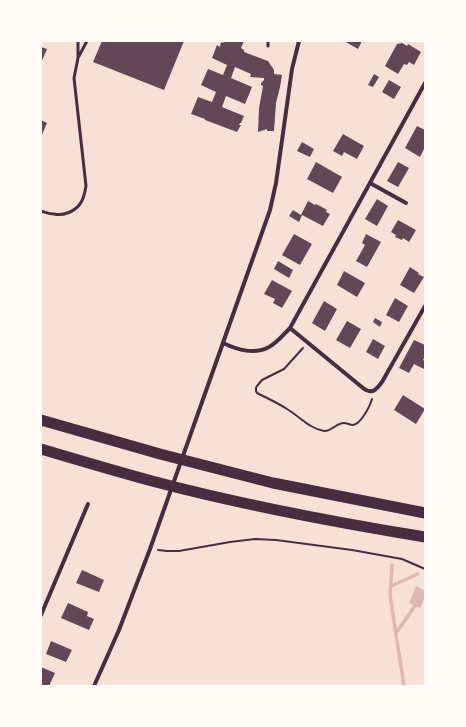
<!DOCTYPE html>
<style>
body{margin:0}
#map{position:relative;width:466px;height:727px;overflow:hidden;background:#f7e1d7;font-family:Lato,sans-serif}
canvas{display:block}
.frame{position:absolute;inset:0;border:42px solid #fffaf5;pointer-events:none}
</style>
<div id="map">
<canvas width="466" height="727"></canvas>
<div class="frame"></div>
</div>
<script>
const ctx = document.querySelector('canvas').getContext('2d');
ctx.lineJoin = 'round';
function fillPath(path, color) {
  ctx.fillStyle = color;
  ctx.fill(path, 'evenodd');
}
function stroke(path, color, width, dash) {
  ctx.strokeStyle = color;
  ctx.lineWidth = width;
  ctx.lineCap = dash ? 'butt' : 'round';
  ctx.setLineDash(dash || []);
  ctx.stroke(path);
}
fillPath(new Path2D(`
 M416 586 425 591V597L420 608 409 603Z`), '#dcb8b0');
stroke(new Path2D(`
 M392 565 390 595 404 686
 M391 586 418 574
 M396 633 415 606`), '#dcb8b0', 3.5);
fillPath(new Path2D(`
 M102 41H184L164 90 93 62Z
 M224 41H244L241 48 244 50V52L268 61 274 70V74L282 75 280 87 276 103 274 131H267V129L258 132 259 108 263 86 261 85V83L264 80V78L250 77 251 74 235 67 231 78 252 87 245 104 226 96 222 107 244 116 241 123H240L239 125H241L237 132 205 120V119L191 114 198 97 212 102 216 92 201 85 208 69 223 75 227 65 212 58 217 45 220 47 221 42 223 43Z
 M344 41H362L358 49Z
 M402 43 407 46 408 44 421 52 414 65 409 62 407 65 404 64 398 74 385 66 397 44Z
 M41 47 47 49 41 63Z
 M374 74 379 77 373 87 368 85Z
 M389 80 401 87 394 99 382 92Z
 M41 120 47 123 41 137Z
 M417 126 425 130V147L420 157 405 148Z
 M343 134 364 146 357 159 344 152 342 156 333 151Z
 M302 142 314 149 310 157 297 151Z
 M316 162 342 177 333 193 307 179Z
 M398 162 409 168 398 187 387 181Z
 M377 199 388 206 377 226 365 219Z
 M308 201 315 205 316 204 320 206 327 210 326 212 330 214 323 226 302 215 299 222 289 216 293 210 301 215Z
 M398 220 416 230 409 242 403 238 402 240 395 237 396 235 391 232Z
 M294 234 312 244 300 265 282 255Z
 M366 234 381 242 367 267 356 261 365 245 362 243Z
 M278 261 293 270 289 278 274 269Z
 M410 267 419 273 418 274 424 277 414 293 400 285Z
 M344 271 365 283 357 297 337 285Z
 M272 280 292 291 282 308 273 303 275 299 264 294Z
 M395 298 408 306 399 322 386 315Z
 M324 301 337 309 325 331 312 323Z
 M375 318 382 322 380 327 373 322Z
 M347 321 361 329 350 348 336 340Z
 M373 339 385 346 378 359 366 352Z
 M414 340 425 345V356L423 360 425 361V367L424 369 414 364 409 373 399 368Z
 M403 395 425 409 416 424 394 410Z
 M82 570 104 580 99 592 76 583Z
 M68 603 88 612 87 616 94 619 89 630 61 618Z
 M51 641 72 650 66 662 46 654Z
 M41 667 55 673 49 686H41Z`), '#644757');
stroke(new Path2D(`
 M303 348 284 369 262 380 257 386 256 388V391L257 393C267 398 278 403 287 409 299 416 310 429 324 431 331 432 336 423 344 423 347 423 350 425 353 425 361 424 370 406 372 399
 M158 550 167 551H179L230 542 255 539 276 540 352 550 402 559 425 569`), '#4a2c40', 2);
stroke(new Path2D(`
 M268 46V41
 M79 56 87 41
 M41 211C45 212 49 214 54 214 63 216 74 212 80 204 84 199 85 192 86 186L74 78 78 58V41`), '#4a2c40', 3);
stroke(new Path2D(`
 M370 183 406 203
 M290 328 363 388C372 395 376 390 382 382L425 306
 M223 343C238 350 254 355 269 347 277 343 284 334 290 328L425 83
 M41 615 88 504
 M94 686 119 630 150 549 270 210 276 183 292 69 299 41`), '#4a2c40', 4);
stroke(new Path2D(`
 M41 420 160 454 273 483 425 513
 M41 449C78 460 115 471 152 481 242 505 333 522 425 537`), '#4a2c40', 11);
</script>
